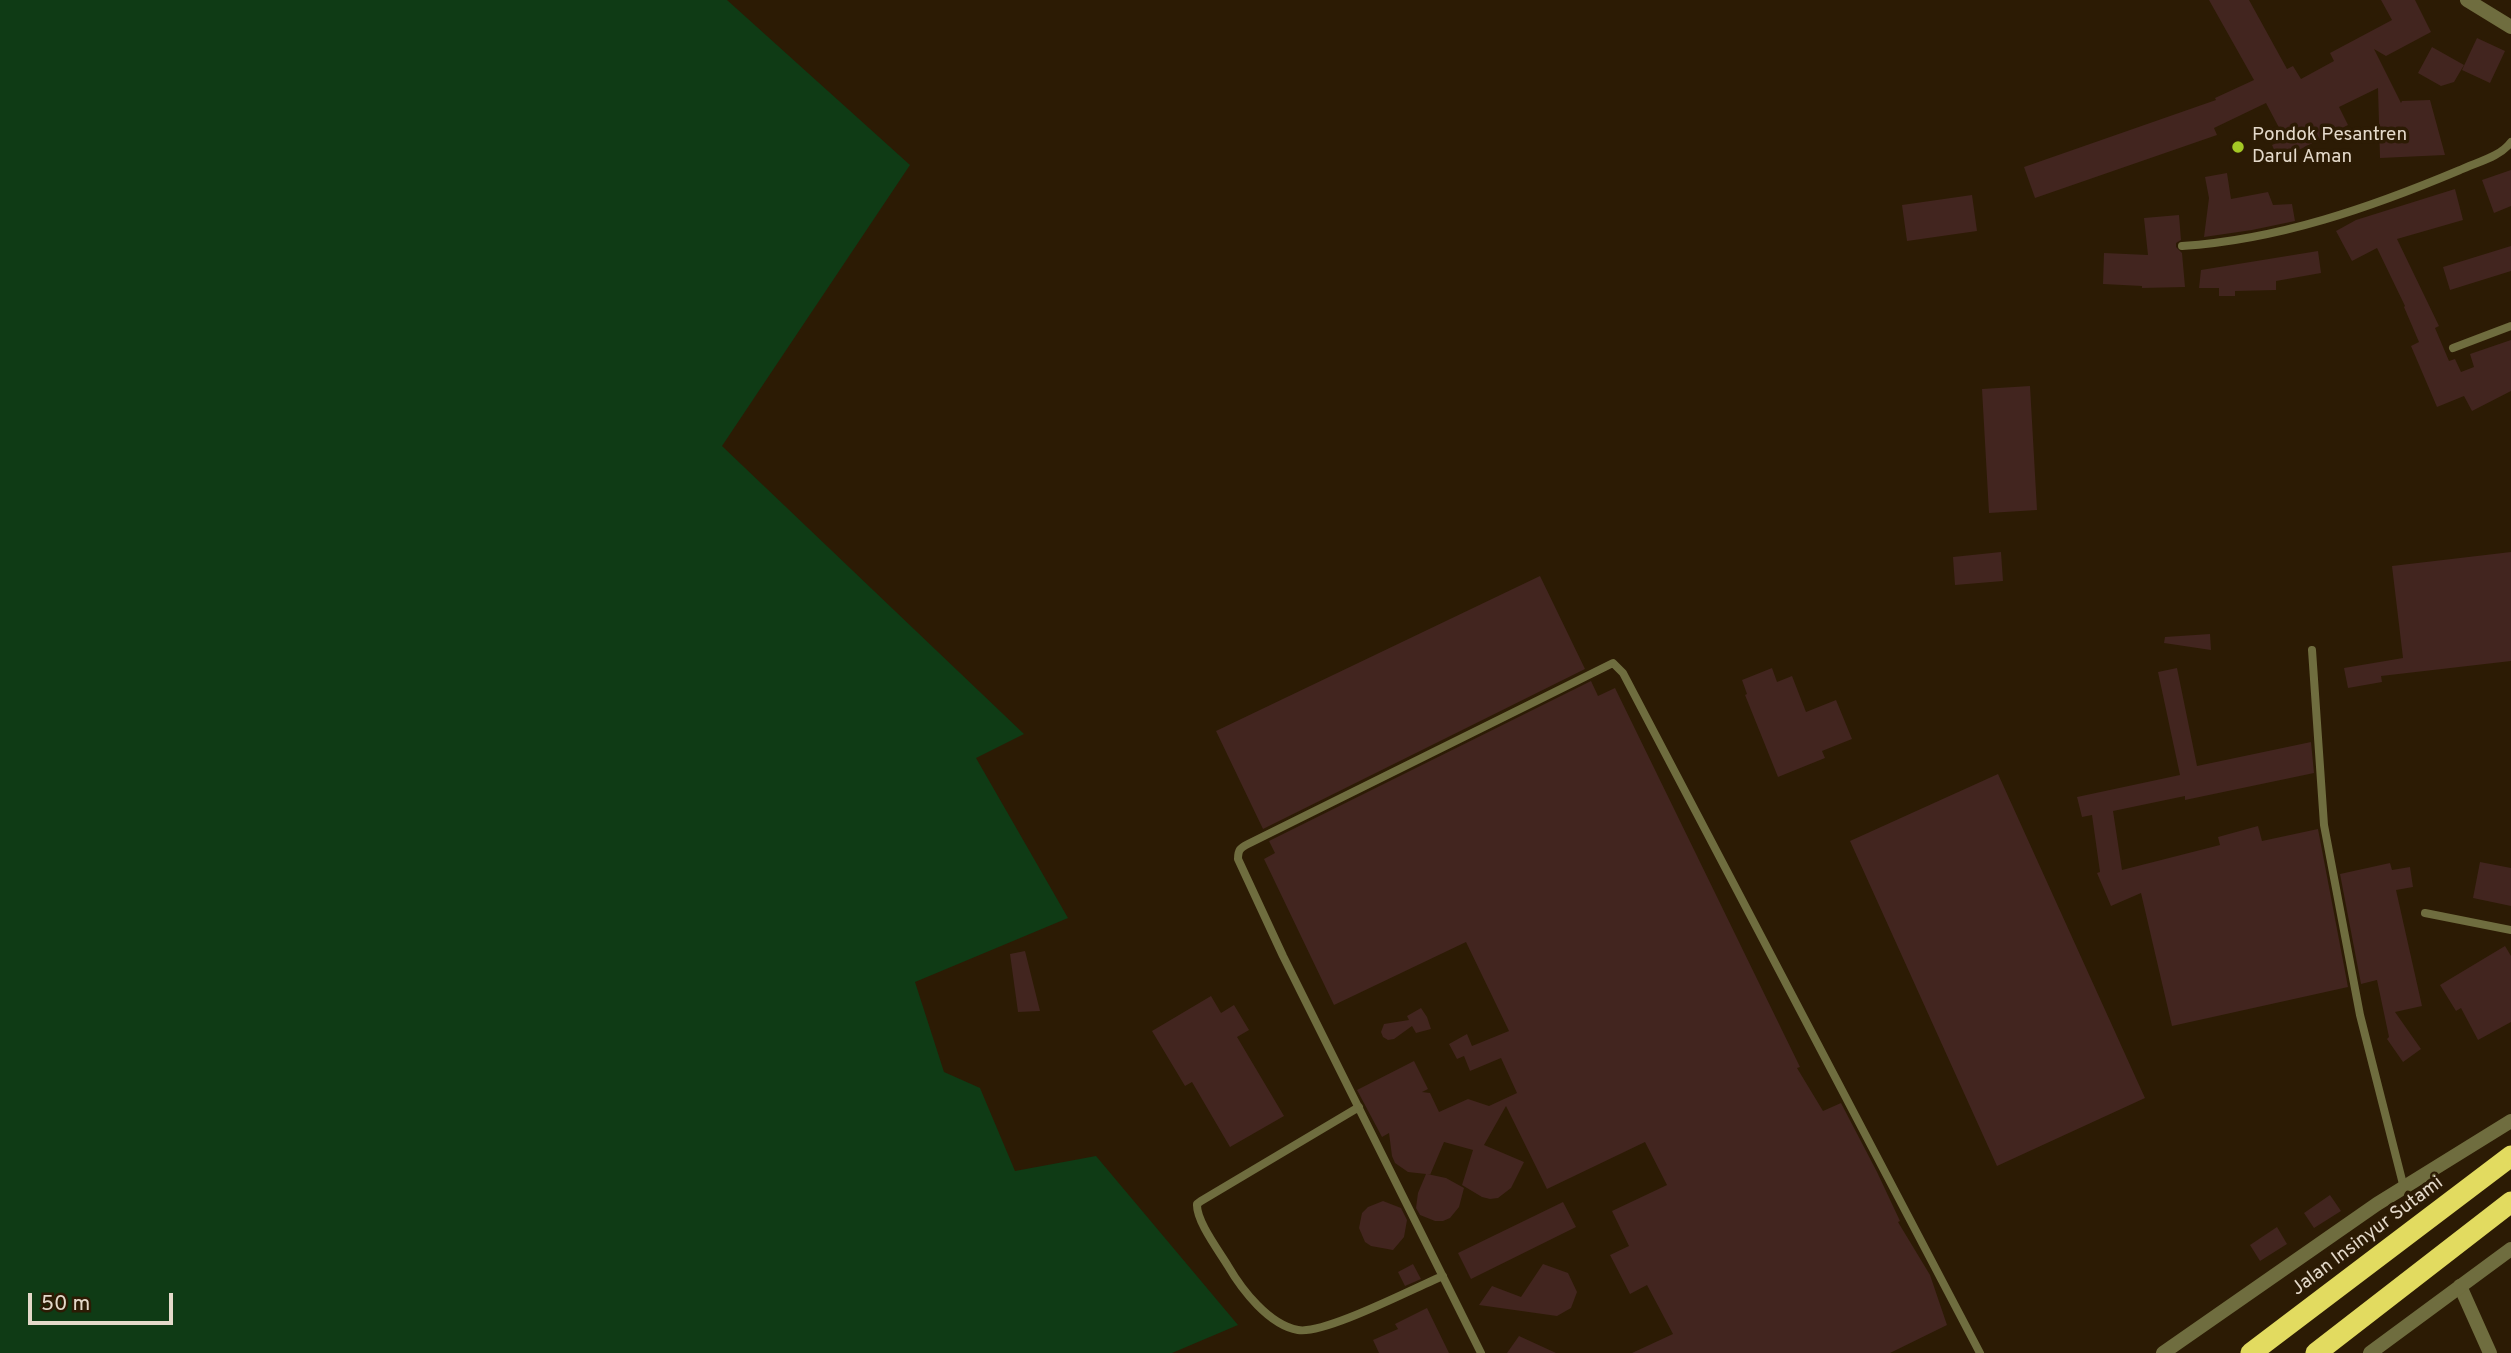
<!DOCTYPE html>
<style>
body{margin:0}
#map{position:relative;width:2511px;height:1353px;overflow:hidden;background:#2c1b04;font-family:Overpass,sans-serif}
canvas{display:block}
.scale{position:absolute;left:28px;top:1293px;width:145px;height:32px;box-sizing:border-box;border:4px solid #e4d9ca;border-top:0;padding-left:9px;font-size:21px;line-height:24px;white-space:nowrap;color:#e4d9ca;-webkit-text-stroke:5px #2c1b04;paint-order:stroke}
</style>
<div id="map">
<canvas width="2511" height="1353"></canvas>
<div class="scale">50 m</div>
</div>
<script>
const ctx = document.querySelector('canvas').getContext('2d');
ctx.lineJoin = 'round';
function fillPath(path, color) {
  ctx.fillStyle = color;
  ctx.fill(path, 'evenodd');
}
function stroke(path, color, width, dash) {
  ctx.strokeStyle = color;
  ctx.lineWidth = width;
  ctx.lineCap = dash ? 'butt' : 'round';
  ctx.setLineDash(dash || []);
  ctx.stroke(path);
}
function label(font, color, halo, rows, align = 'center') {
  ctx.font = font + ' Overpass,sans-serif';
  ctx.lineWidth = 7;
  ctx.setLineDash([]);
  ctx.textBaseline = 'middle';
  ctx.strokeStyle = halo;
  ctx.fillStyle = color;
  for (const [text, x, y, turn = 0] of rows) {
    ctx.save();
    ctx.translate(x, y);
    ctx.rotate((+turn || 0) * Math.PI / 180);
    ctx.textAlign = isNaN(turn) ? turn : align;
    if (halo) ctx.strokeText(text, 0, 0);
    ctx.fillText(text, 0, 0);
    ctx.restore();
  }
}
fillPath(new Path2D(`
 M0 0H727L910 165 722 446 1024 734 976 758 1068 918 915 982 944 1072 980 1088 1015 1171 1096 1156 1238 1325 1172 1353H0Z`), '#0f3b15');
fillPath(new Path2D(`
 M2209 0H2249L2287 69 2293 66 2301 79 2334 61 2330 53 2392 20 2381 0H2415L2431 32 2386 56 2374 49 2401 103 2402 101 2430 100 2445 155 2380 158 2378 88 2339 107 2348 125 2279 160 2272 145 2285 139 2266 103 2214 128 2217 135 2035 198 2024 167 2216 100 2215 98 2254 80Z
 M2477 38 2505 51 2490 83 2462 70Z
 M2432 47 2464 65 2454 82 2441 86 2418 73Z
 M2511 170V206L2494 213 2482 180Z
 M2227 173 2231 199 2268 192 2273 205 2292 204 2295 221 2252 230 2204 237 2209 198 2205 177Z
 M2455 189 2463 220 2397 239 2439 326 2435 328 2449 361 2455 359 2461 372 2474 367 2470 354 2511 340V391L2472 411 2464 396 2437 407 2411 346 2419 342 2404 307 2405 306 2377 248 2352 261 2336 231 2356 220Z
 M1972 195 1977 231 1907 241 1902 205Z
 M2179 215 2181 240 2176 243V247L2182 253 2185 287 2142 288V286L2103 284 2104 253 2148 255 2144 218Z
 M2511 246V271L2450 290 2443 267Z
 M2318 251 2321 273 2276 281V290L2235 291V296H2219V288H2199L2201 270Z
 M2030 386 2037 510 1989 513 1982 389Z
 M2001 552 2003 581 1955 585 1953 557Z
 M2511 552V661L2381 676 2382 682 2348 688 2344 668 2403 658 2392 566Z
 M1540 576 1585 669 1263 829 1216 731Z
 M2210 634 2211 650 2164 643 2165 637Z
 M1772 668 1777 682 1792 676 1806 712 1836 700 1852 739 1822 751 1825 758 1778 777 1745 695 1747 694 1742 680Z
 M2177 668 2197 766 2311 742 2314 773 2185 800V796L2113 811 2122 870 2220 845 2218 837 2258 826 2262 841 2318 829 2348 987 2172 1026 2141 893 2111 906 2097 873 2100 872 2092 815 2082 817 2077 797 2180 775 2158 672Z
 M1591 681 1598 696 1615 688 1800 1067 1797 1068 1823 1111 1841 1103 1877 1172 1900 1221 1898 1222 1930 1275 1947 1325 1890 1353H1632L1673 1334 1647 1285 1630 1294 1610 1255 1629 1246 1612 1211 1667 1185 1645 1142 1547 1189 1506 1106 1484 1145 1524 1162 1511 1188 1498 1198 1490 1199 1482 1197 1462 1185 1473 1150 1444 1142 1430 1175 1427 1174 1446 1178 1464 1188 1459 1207 1450 1218 1443 1221H1435L1420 1215 1416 1208 1418 1193 1426 1174 1408 1172 1395 1163 1392 1156 1389 1133 1382 1137 1357 1090 1414 1061 1428 1089 1422 1092 1430 1093 1439 1112 1468 1099 1489 1106 1517 1093 1501 1058 1470 1071 1464 1056 1457 1059 1449 1044 1467 1034 1472 1046 1509 1031 1466 942 1334 1005 1264 859 1275 853 1269 841Z
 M1998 774 2145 1098 1997 1166 1850 841Z
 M2480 862 2511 868V906L2473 898Z
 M2390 863 2392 870 2410 867 2413 887 2396 890 2422 1006 2395 1012 2421 1049 2403 1062 2387 1039 2389 1037 2377 980 2361 984 2340 874Z
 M2505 946 2511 956V1022L2478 1040 2461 1008 2456 1011 2440 985Z
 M1025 951 1040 1011 1018 1012 1010 954Z
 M1211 996 1221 1013 1234 1005 1249 1030 1237 1037 1284 1116 1230 1147 1192 1082 1185 1086 1152 1031Z
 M1421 1008 1427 1017 1431 1029 1416 1033 1412 1026 1394 1039 1388 1040 1383 1037 1381 1032 1384 1024 1409 1020 1407 1016Z
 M2330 1195 2341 1211 2314 1228 2304 1213Z
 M1383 1201 1401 1208 1407 1220 1404 1237 1393 1250 1371 1246 1365 1242 1359 1228 1362 1213 1368 1207Z
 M1563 1202 1576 1227 1471 1279 1458 1253Z
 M2277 1227 2287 1244 2260 1261 2250 1245Z
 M1413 1264 1421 1279 1405 1286 1398 1272Z
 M1543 1264 1568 1273 1577 1292 1571 1308 1557 1316 1479 1305 1492 1286 1521 1297Z
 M1427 1308 1449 1353H1379L1373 1340 1398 1329 1395 1324Z
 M1519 1336 1556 1353H1507Z`), '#42251f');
stroke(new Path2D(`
 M2182 246C2278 240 2372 207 2460 170 2477 162 2500 157 2511 142
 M2453 348 2511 326
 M2312 650 2324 825 2360 1015 2404 1188
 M2425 913 2511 930
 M1359 1107 1201 1201 1197 1204C1196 1221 1219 1251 1228 1266 1242 1290 1269 1325 1298 1330 1324 1335 1414 1288 1443 1276
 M1481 1353 1283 956 1238 859C1238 850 1240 848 1248 844L1613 663 1623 673 1980 1353`), '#6f6d3f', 8);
stroke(new Path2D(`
 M2467 0 2511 27
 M2460 1286 2490 1353`), '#6f6d3f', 14);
stroke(new Path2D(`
 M2163 1353 2377 1204 2511 1121
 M2370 1353 2511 1249`), '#6f6d3f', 14);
stroke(new Path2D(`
 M2251 1353 2511 1156
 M2316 1353 2511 1202`), '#e2db60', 21);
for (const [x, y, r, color] of [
 [2238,147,7,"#a4c825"]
]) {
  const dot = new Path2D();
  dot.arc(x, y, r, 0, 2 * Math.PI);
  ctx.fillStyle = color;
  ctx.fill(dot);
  stroke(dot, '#2c1b04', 2.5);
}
label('19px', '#e4d9ca', '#2c1b04', [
 ["Pondok Pesantren",2252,136],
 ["Darul Aman",2252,158]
], 'left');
label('19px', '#e4d9ca', '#2c1b04', [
 ["Jalan Insinyur Sutami",2368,1237,-37]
]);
</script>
